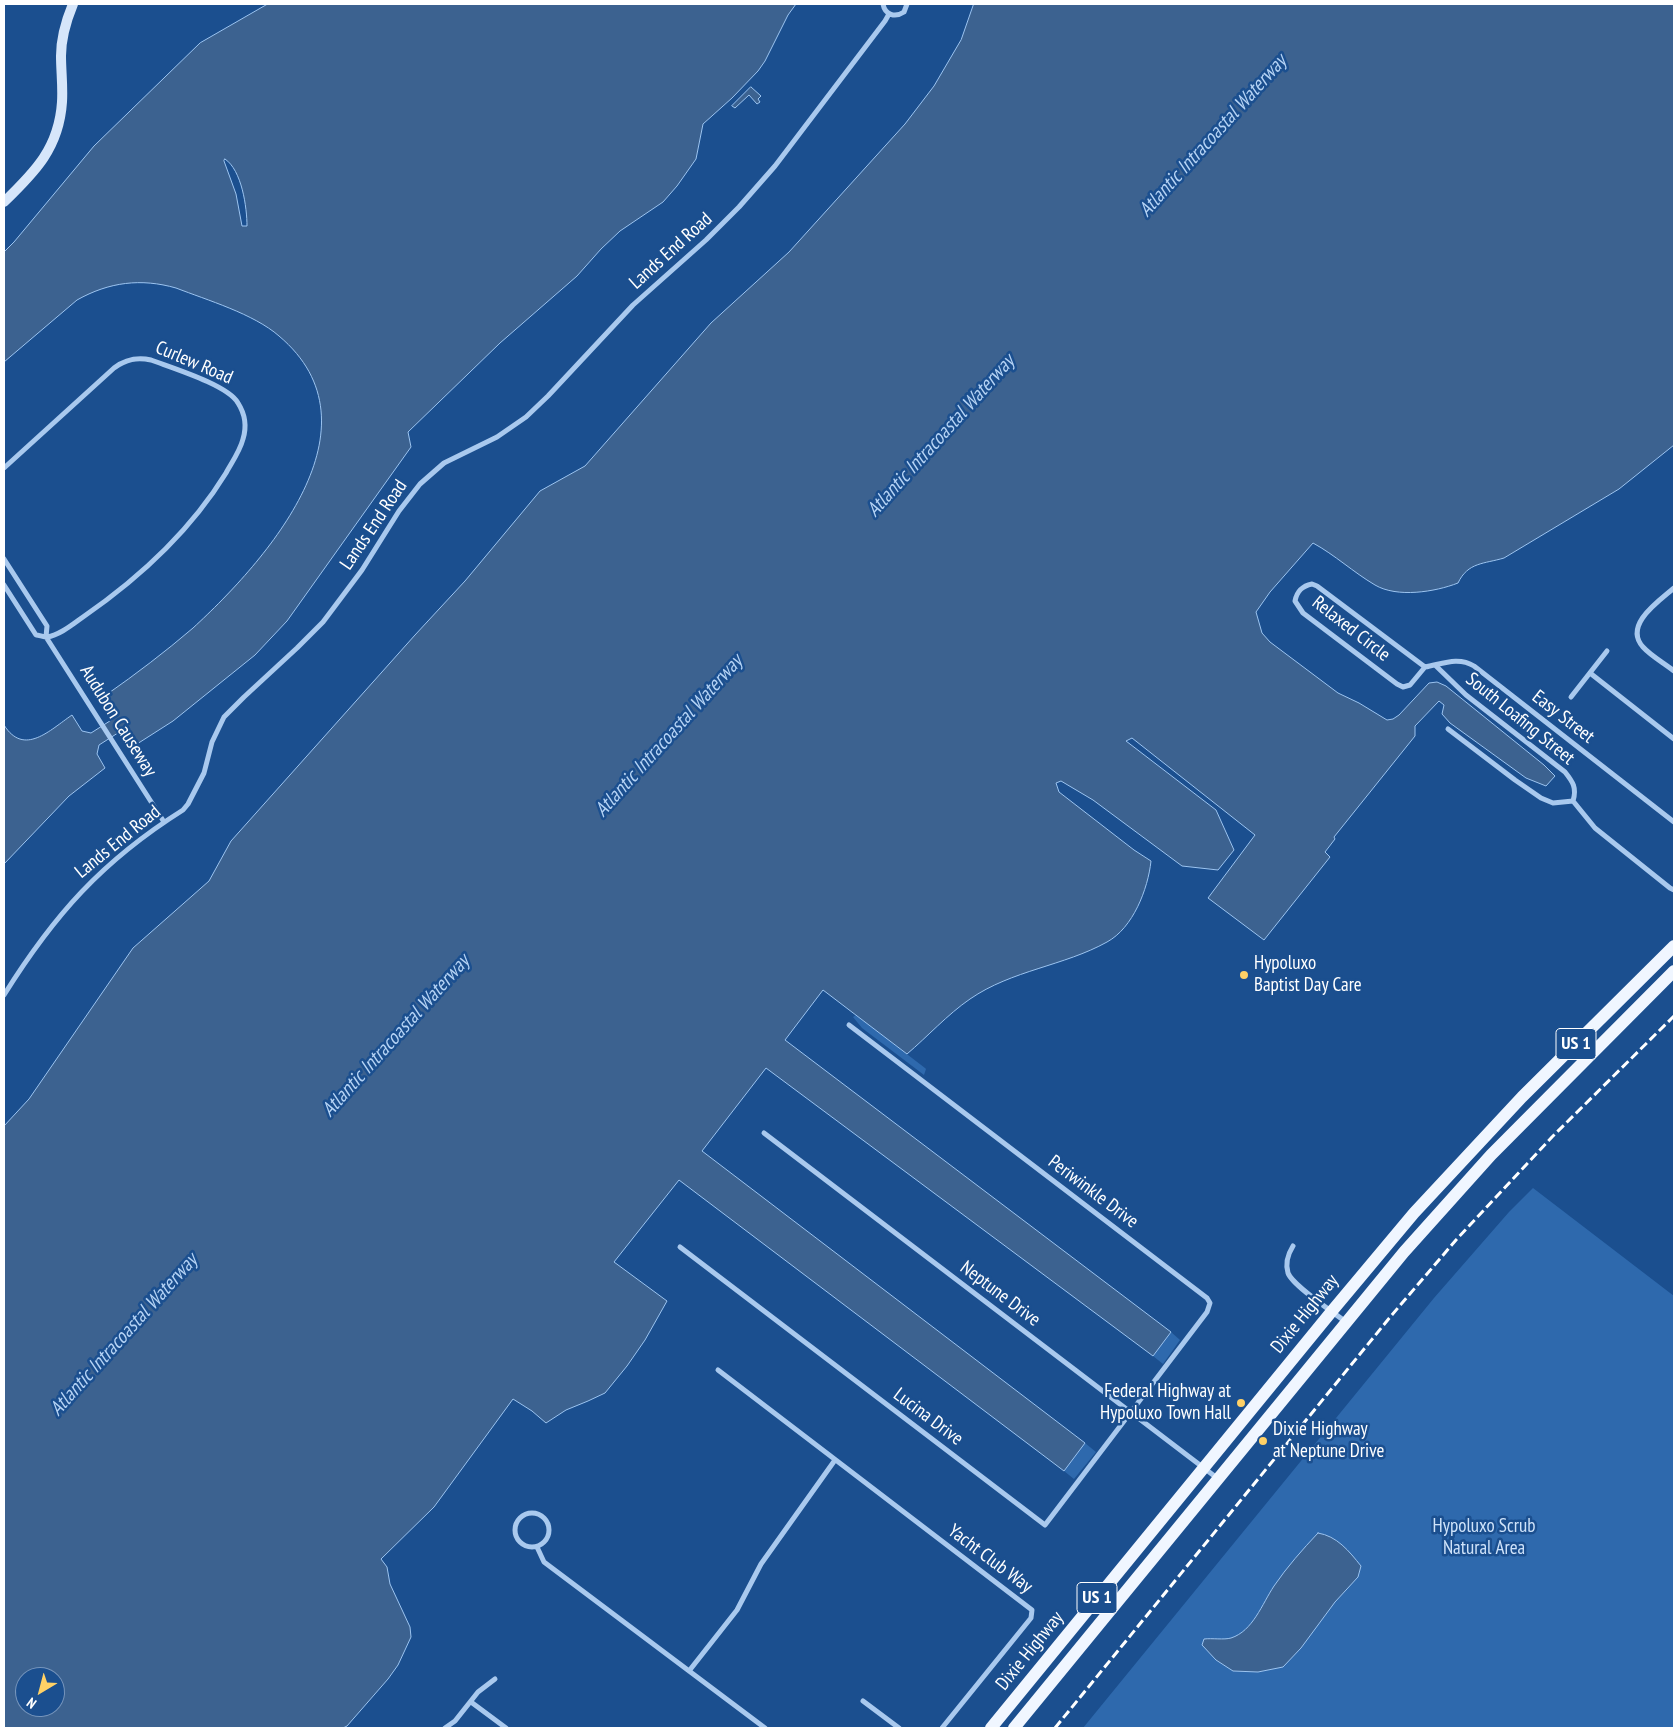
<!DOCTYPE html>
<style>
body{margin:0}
#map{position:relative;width:1678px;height:1732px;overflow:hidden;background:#1b4f8f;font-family:"PT Sans Narrow",sans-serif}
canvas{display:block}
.frame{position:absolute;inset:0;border:5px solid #fff;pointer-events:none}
.north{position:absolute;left:15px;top:1667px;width:50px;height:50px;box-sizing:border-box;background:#1b4f8f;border:1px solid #7695bc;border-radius:50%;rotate:217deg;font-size:14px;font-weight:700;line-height:20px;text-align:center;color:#fff}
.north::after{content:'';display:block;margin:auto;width:18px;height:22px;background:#ffd166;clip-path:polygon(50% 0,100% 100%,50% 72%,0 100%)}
</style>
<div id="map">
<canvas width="1678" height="1732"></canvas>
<div class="frame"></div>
<div class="north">N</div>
</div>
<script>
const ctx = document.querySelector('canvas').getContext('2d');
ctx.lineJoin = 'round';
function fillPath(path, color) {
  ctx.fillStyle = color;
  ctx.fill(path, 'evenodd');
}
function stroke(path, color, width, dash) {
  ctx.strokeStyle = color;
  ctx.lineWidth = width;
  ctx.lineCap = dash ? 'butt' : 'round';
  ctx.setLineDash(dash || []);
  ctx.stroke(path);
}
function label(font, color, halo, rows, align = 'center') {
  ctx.font = font + ' "PT Sans Narrow",sans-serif';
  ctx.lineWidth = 5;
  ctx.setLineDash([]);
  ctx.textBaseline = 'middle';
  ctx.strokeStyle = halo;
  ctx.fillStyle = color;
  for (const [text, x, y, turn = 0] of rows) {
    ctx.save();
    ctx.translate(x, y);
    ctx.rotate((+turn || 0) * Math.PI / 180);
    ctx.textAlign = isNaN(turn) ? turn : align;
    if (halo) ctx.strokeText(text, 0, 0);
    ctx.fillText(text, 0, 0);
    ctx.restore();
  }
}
fillPath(new Path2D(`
 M856 1015 925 1068 926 1069 924 1075 862 1028 853 1017Z
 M1533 1188 1674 1296V1728H1083L1434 1298 1509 1212Z
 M1171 1332 1180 1340 1163 1364 1153 1356Z
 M1085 1443 1096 1452 1074 1479 1064 1471Z`), '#2e69ad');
const water = new Path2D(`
 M268 4H796L788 15 765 61 758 71 732 98 703 124 696 159 677 186 663 202 620 231 601 249 577 276 500 343 408 432 411 447 287 621 255 655 173 721 137 744 130 732 121 731 99 745 97 754 105 768 69 796 4 864V725C24 757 50 730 72 715L82 731 91 733 113 719 115 709 106 695C136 674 165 652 193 628 266 561 386 426 279 336 254 314 207 300 176 288 141 278 109 282 77 300L4 362V252L14 242 94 146 200 43ZM225 159C242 170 247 208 247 226H242L236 194 224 161Z
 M974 4H1674V445L1619 489 1504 558C1484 564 1468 562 1458 583 1435 592 1397 598 1375 585 1353 572 1335 555 1313 543L1270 592 1256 612 1262 633 1270 642 1338 693 1359 703 1387 720 1393 719 1399 715 1429 683 1437 682 1446 686 1544 765 1555 776 1546 786 1526 778 1450 723 1442 714 1444 705 1439 701 1415 726V736L1334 837 1335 839 1325 852 1330 857 1264 940 1208 898 1255 835 1132 738 1126 741 1216 810 1234 850 1218 870 1182 866 1093 800 1061 781 1056 783 1059 792 1134 850 1151 861C1148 889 1133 928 1107 942 1064 966 1012 970 970 999 948 1014 927 1037 907 1054L823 990 785 1040 1171 1332 1153 1356 766 1068 702 1151 1085 1443 1064 1471 679 1180 614 1262 667 1301 645 1340 627 1366 605 1393 588 1401 566 1410 546 1423 532 1411 513 1399 434 1507 381 1559 387 1567 390 1584 410 1627 411 1637 398 1665 388 1679 347 1726 343 1728H4V1126L29 1099 133 948 209 881 231 841 415 635 465 581 540 491 585 466 711 323 789 252 905 124 934 86 961 40ZM25 1677H55V1707H25Z
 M751 87 761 96 758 99 760 102 757 104 749 95 735 108 732 106Z
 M1318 1533C1337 1536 1349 1551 1361 1566L1358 1577 1335 1602 1301 1648 1283 1667 1258 1672 1233 1671 1216 1660 1202 1645 1204 1639C1212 1638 1224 1640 1231 1638 1253 1631 1262 1604 1274 1586 1287 1567 1302 1550 1318 1533Z`);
fillPath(water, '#3c6290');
stroke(water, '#9cc4f0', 1);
stroke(new Path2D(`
 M883 4C885 15 895 18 904 12L907 4
 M4 468 114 368C126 359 137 357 151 360 172 368 228 385 238 403 245 414 247 426 243 439 240 451 232 462 226 473 191 530 138 579 83 617 73 624 60 635 47 637 43 637 39 635 36 635L4 585
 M4 559 47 626 46 637 164 822
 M1312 584 1317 586 1425 667 1410 685 1403 687 1397 684 1303 613 1295 601C1297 591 1302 586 1312 584Z
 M1674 588C1659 601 1623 625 1643 647 1651 656 1664 663 1674 671
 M1435 665 1466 695 1565 772C1573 782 1577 788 1573 801
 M1425 667C1442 664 1458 656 1474 666L1674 822
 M1590 673 1674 739
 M1571 697 1607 651
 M1448 729 1515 780 1541 798 1553 803 1573 801 1595 828 1670 888 1674 890
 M4 995C54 915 102 861 183 810L188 804 204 773 212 742 224 717 244 697 297 648 323 622 362 570 399 511 420 484 444 463 497 437 526 417 548 396 633 305 706 240 739 207 775 166 885 21 889 14
 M764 1133 1217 1478
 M1293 1246C1288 1254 1285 1263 1288 1273 1293 1286 1333 1312 1346 1322
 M680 1247 1045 1525 1207 1312 1210 1303 1207 1298 849 1025
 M718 1370 1032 1610 1031 1618 942 1728
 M515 1530a17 17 0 1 1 34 0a17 17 0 1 1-34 0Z
 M537 1547 544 1562 765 1728
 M689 1671 737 1610 761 1564 835 1460
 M863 1701 899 1728
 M471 1702 506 1728
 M445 1728 455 1721 478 1692 495 1679`), '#a9c9ee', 5);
stroke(new Path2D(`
 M4 202C35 172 59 148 62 102 63 86 61 71 61 56 61 37 66 21 73 4`), '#d6e6fa', 10);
stroke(new Path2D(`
 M991 1728 1332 1311 1414 1213 1522 1097 1674 946
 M1014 1728 1404 1252 1491 1155 1674 971`), '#f0f6ff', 12);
stroke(new Path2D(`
 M1055 1728 1391 1316 1456 1240 1552 1137 1674 1016`), '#fff', 3, [9, 4]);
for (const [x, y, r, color] of [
 [1244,975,5,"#ffd166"],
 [1241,1403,5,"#ffd166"],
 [1263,1441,5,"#ffd166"]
]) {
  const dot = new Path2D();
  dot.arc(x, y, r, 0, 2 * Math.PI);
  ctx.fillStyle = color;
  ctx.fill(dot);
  stroke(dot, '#1b4f8f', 2);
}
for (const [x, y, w] of [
 [1576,1044,40],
 [1097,1598,40]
]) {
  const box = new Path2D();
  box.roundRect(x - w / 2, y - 15.5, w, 31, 4);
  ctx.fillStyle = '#1b4f8f';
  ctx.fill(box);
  stroke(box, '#fff', 1);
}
label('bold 18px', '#fff', null, [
 ["US 1",1576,1044],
 ["US 1",1097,1598]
]);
label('19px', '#fff', '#1b4f8f', [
 ["Lands End Road",671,251,-42],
 ["Curlew Road",194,363,23],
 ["Lands End Road",374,525,-56],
 ["Relaxed Circle",1351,629,38],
 ["Easy Street",1563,717,38],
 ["South Loafing Street",1520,719,39],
 ["Audubon Causeway",118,721,58],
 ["Lands End Road",118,842,-39],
 ["Periwinkle Drive",1093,1192,37],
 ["Neptune Drive",1000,1294,37],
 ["Dixie Highway",1305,1314,-51],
 ["Lucina Drive",928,1417,37],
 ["Yacht Club Way",990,1559,37],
 ["Dixie Highway",1030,1651,-51]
]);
label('19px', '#fff', '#1b4f8f', [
 ["Hypoluxo",1254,964],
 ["Baptist Day Care",1254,986],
 ["Federal Highway at",1231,1392,"right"],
 ["Hypoluxo Town Hall",1231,1414,"right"],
 ["Dixie Highway",1273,1430],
 ["at Neptune Drive",1273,1452]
], 'left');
label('19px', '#cfe3fa', '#1b4f8f', [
 ["Hypoluxo Scrub",1484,1527],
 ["Natural Area",1484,1549]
]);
label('italic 20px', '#b5d3f5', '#1b4f8f', [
 ["Atlantic Intracoastal Waterway",1213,136,-48],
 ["Atlantic Intracoastal Waterway",941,436,-48],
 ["Atlantic Intracoastal Waterway",669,736,-48],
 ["Atlantic Intracoastal Waterway",396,1036,-48],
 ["Atlantic Intracoastal Waterway",124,1335,-48]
]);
</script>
